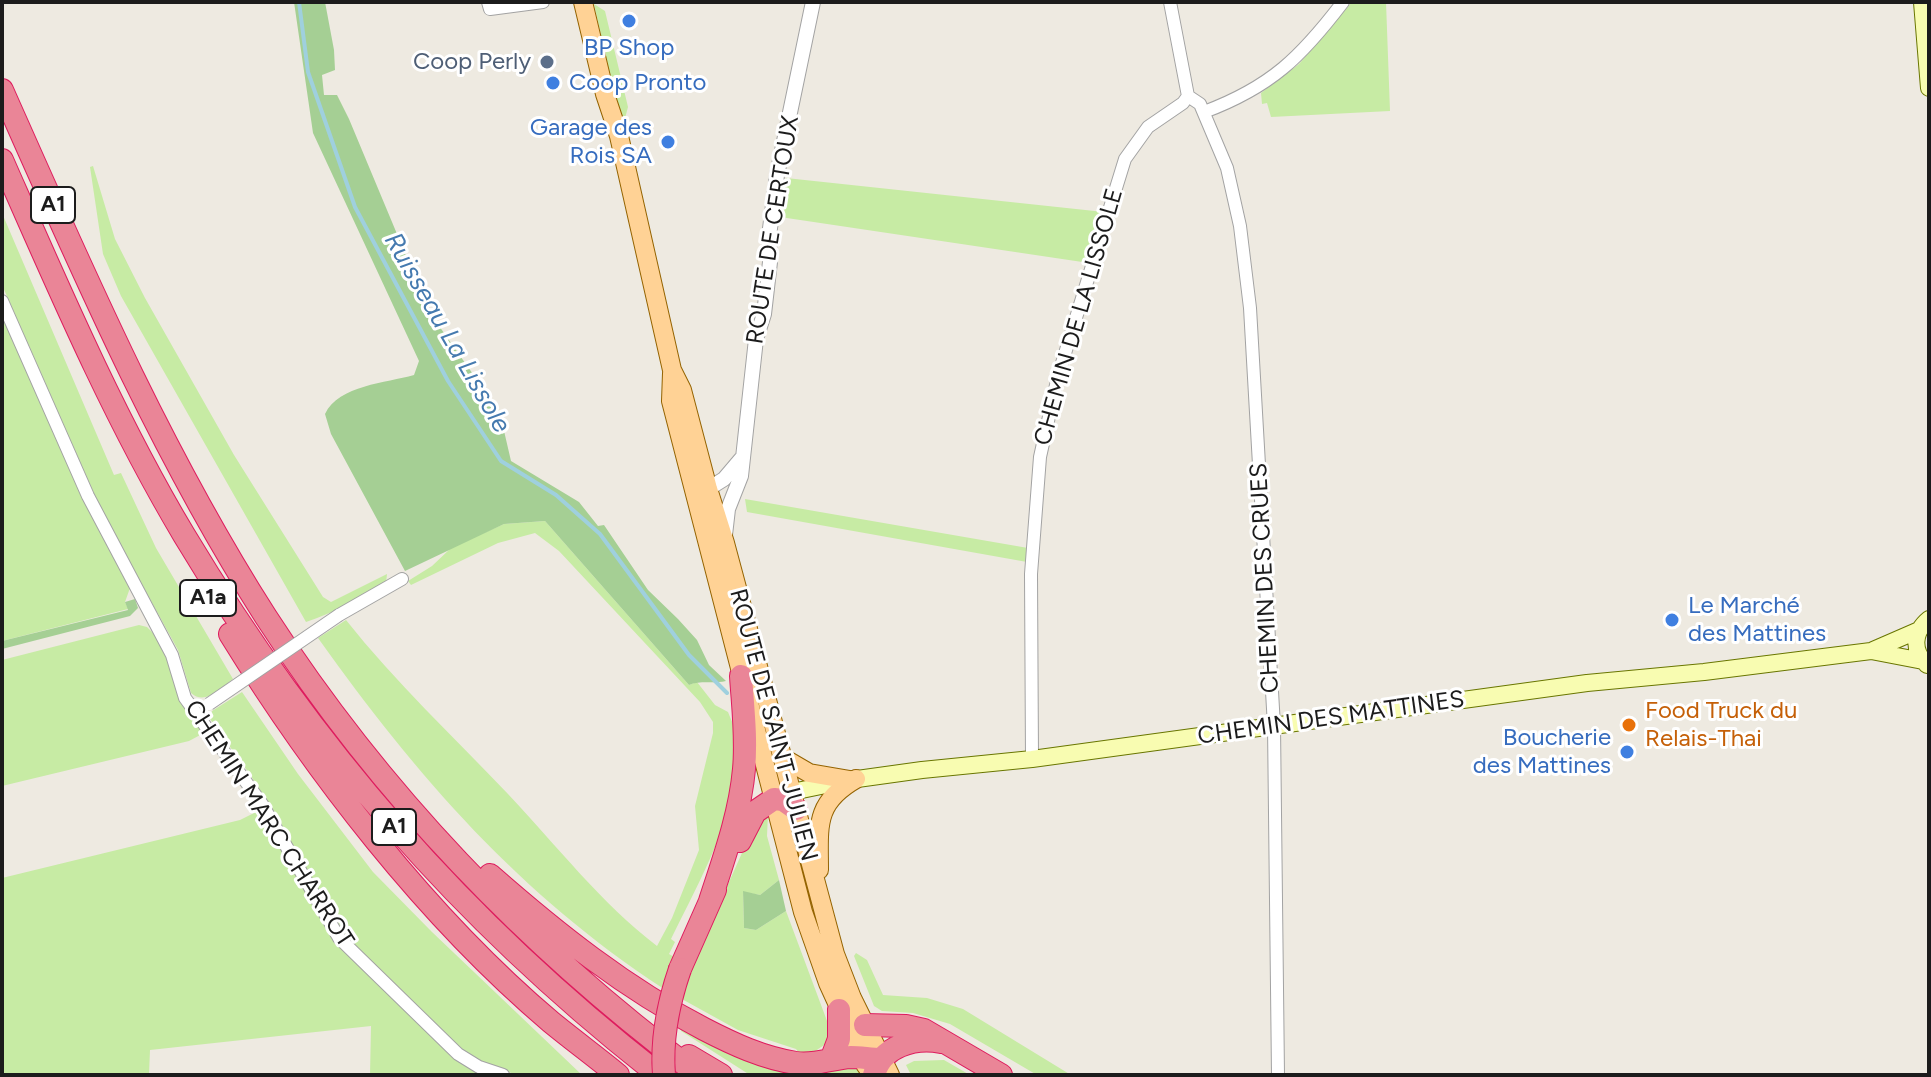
<!DOCTYPE html>
<meta charset="utf-8">
<style>
body{margin:0}
#map{position:relative;width:1931px;height:1077px;overflow:hidden;background:#eeeae1;font-family:Figtree,sans-serif}
canvas{display:block}
.frame{position:absolute;inset:0;border:4px solid #1c1c1c;pointer-events:none}
</style>
<div id="map">
<canvas width="1931" height="1077"></canvas>
<div class="frame"></div>
</div>
<script>
const ctx = document.querySelector('canvas').getContext('2d');
ctx.lineJoin = 'round';
function fillPath(path, color) {
  ctx.fillStyle = color;
  ctx.fill(path, 'evenodd');
}
function stroke(path, color, width, dash) {
  ctx.strokeStyle = color;
  ctx.lineWidth = width;
  ctx.lineCap = dash ? 'butt' : 'round';
  ctx.setLineDash(dash || []);
  ctx.stroke(path);
}
function label(font, color, halo, rows, align = 'center') {
  ctx.font = font + ' Figtree,sans-serif';
  ctx.lineWidth = 6;
  ctx.setLineDash([]);
  ctx.textBaseline = 'middle';
  ctx.strokeStyle = halo;
  ctx.fillStyle = color;
  for (const [text, x, y, turn = 0] of rows) {
    ctx.save();
    ctx.translate(x, y);
    ctx.rotate((+turn || 0) * Math.PI / 180);
    ctx.textAlign = isNaN(turn) ? turn : align;
    if (halo) ctx.strokeText(text, 0, 0);
    ctx.fillText(text, 0, 0);
    ctx.restore();
  }
}
fillPath(new Path2D(`
 M1352 2H1386L1390 111 1271 117 1267 103 1262 104 1261 93 1299 64Z
 M594 4 605 11 628 107 624 122 614 93Z
 M93 166 115 239 145 298 234 455 323 597 331 602 387 574 386 583C362 600 334 612 306 622L121 296 103 254 90 167Z
 M786 178 1104 212 1089 263 780 217Z
 M2 213 114 475 121 473 156 548 233 679C221 688 205 706 191 693L178 650 103 514 2 285Z
 M2 315 81 492 130 588 125 602 128 609 2 641Z
 M745 499 1028 548 1027 562 747 512Z
 M545 521 689 685 697 682 715 705 728 712C732 722 739 736 739 747 739 812 699 882 671 939L675 942 669 954 676 958 664 989C519 894 418 778 318 638L346 620C395 682 454 737 508 794 558 847 600 902 657 946L672 918 699 850 695 806 713 733V722L700 702 559 551 535 533 498 543 411 585 408 581 432 566 451 548 477 536 504 524Z
 M139 625 147 627 155 635 173 669 179 699 204 733 189 741 2 786V660Z
 M242 692 298 774 373 872 432 932 582 1075H517L475 1060 454 1044 354 944 342 929 251 776 210 719 212 711Z
 M258 811 325 925 489 1075H370L371 1026 150 1050 149 1075H2V878L240 820Z
 M768 814 767 836 779 880 760 895 743 892 744 928 756 930 786 911 830 1029 827 1043 811 1054 799 1053 796 1049 738 1030 680 998 692 965 754 826Z
 M856 953 867 960 883 995 927 998 963 1009 1071 1075H1037L950 1024 913 1013 882 1011 874 1006 854 956Z
 M680 1022 724 1046 855 1066 861 1075H750L681 1031Z
 M944 1060 970 1075H911L906 1065 914 1061Z`), '#c7eba4');
fillPath(new Path2D(`
 M294 2H325L334 50 335 70 322 75 324 95H337L349 119 430 313 489 397 498 405 511 461 579 502 598 526 604 525 648 590 678 619 697 640 709 665 726 681C713 684 700 680 689 685L545 521 504 524 405 571 331 434 325 414C339 385 386 383 414 375L419 361 313 133Z
 M135 599 138 608 130 616 2 649V641L128 610 125 602Z
 M779 880 786 911 756 930 744 928 743 891 760 895Z`), '#a5cf94');
stroke(new Path2D(`
 M299 2 308 72 355 207 448 381 501 461 556 495 600 534 689 655 727 693`), '#9fd0de', 4);
const minor = new Path2D(`
 M488 2 490 9 543 2
 M1170 2 1188 96
 M1188 96 1200 104 1227 168 1240 226 1250 308 1274 726 1278 1075
 M1204 112C1271 87 1301 57 1343 2
 M2 301 88 496 172 655 185 698 262 804 339 938 458 1054 479 1067 503 1075
 M339 615 402 579
 M1032 759 1031 574 1040 457 1058 376 1125 159 1148 127 1183 103 1188 96`);
const tertiary = new Path2D(`
 M708 489 724 479 741 459
 M725 535 728 509 741 476 756 339 764 314 770 262 769 236 777 175 813 2`);
const secondary = new Path2D(`
 M1922 2 1929 88
 M1873 650 1919 630
 M1927 665C1912 651 1913 632 1929 619
 M792 792 850 780 922 770 1032 759 1587 683 1704 672 1871 651 1923 661`);
const primary = new Path2D(`
 M583 2 605 94 619 136 672 370 682 390 708 489 725 543 835 954 852 998 890 1075
 M672 373 671 401 803 912 828 983 866 1066
 M785 759 809 773 850 780
 M819 870C819 826 814 803 856 779`);
const motorway = new Path2D(`
 M2 90C82 270 160 451 266 617 381 795 530 949 699 1075
 M2 160C58 287 113 416 184 535 312 748 462 921 659 1075
 M230 634C315 772 427 917 551 1022 573 1040 596 1057 618 1075
 M740 841 755 812 774 799 783 800 796 809
 M490 875C556 933 625 988 704 1029 733 1044 763 1058 796 1063 815 1066 832 1058 851 1057 861 1057 871 1059 881 1059
 M710 901C724 858 740 814 744 769 747 738 743 707 741 676
 M680 969 715 890
 M865 1025 906 1026 924 1030 1001 1075
 M689 1056 721 1075
 M831 1060 839 1039V1010
 M874 1075C881 1046 915 1037 941 1042`);
stroke(minor, '#a3a3a3', 14);
stroke(tertiary, '#a3a3a3', 16);
stroke(secondary, '#697600', 18);
stroke(primary, '#946300', 20);
stroke(motorway, '#de1c5e', 24);
stroke(minor, '#fff', 12);
stroke(tertiary, '#fff', 14);
stroke(secondary, '#f8fcb1', 16);
stroke(primary, '#ffd295', 18);
stroke(motorway, '#ea8597', 22);
const minorBridge = new Path2D(`
 M209 704 339 615`);
const motorwayBridge = new Path2D(`
 M664 1075C661 1038 668 1004 680 969`);
stroke(minorBridge, '#a3a3a3', 14, []);
stroke(motorwayBridge, '#de1c5e', 24, []);
stroke(minorBridge, '#fff', 12);
stroke(motorwayBridge, '#ea8597', 22);
for (const [x, y, r, color] of [
 [629,21,8,"#3f7fe0"],
 [547,62,8,"#5c6f8a"],
 [553,83,8,"#3f7fe0"],
 [668,142,8,"#3f7fe0"],
 [1672,620,8,"#3f7fe0"],
 [1629,725,8,"#e8710a"],
 [1627,752,8,"#3f7fe0"]
]) {
  const dot = new Path2D();
  dot.arc(x, y, r, 0, 2 * Math.PI);
  ctx.fillStyle = color;
  ctx.fill(dot);
  stroke(dot, '#fff', 3);
}
for (const [x, y, w] of [
 [53,205,44],
 [208,598,56],
 [394,827,44]
]) {
  const box = new Path2D();
  box.roundRect(x - w / 2, y - 18, w, 36, 6);
  ctx.fillStyle = '#fff';
  ctx.fill(box);
  stroke(box, '#1c1c1c', 2);
}
label('bold 22px', '#1c1c1c', null, [
 ["A1",53,205],
 ["A1a",208,598],
 ["A1",394,827]
]);
label('24px', '#366cbe', '#fff', [
 ["BP Shop",629,48,"center"],
 ["Coop Pronto",569,83],
 ["Garage des",652,128,"right"],
 ["Rois SA",652,156,"right"],
 ["Le Marché",1688,606],
 ["des Mattines",1688,634],
 ["Boucherie",1611,738,"right"],
 ["des Mattines",1611,766,"right"]
], 'left');
label('24px', '#4e5e75', '#fff', [
 ["Coop Perly",531,62]
], 'right');
label('24px', '#1c1c1c', '#fff', [
 ["ROUTE DE CERTOUX",773,230,-81],
 ["CHEMIN DE LA LISSOLE",1079,317,-74],
 ["CHEMIN DES CRUES",1265,578,-93],
 ["CHEMIN DES MATTINES",1331,718,-8],
 ["ROUTE DE SAINT-JULIEN",773,725,75],
 ["CHEMIN MARC CHARROT",269,824,57]
]);
label('24px', '#c56008', '#fff', [
 ["Food Truck du",1645,711],
 ["Relais-Thai",1645,739]
], 'left');
label('italic 26px', '#457aaf', '#fff', [
 ["Ruisseau La Lissole",447,333,60]
]);
</script>
